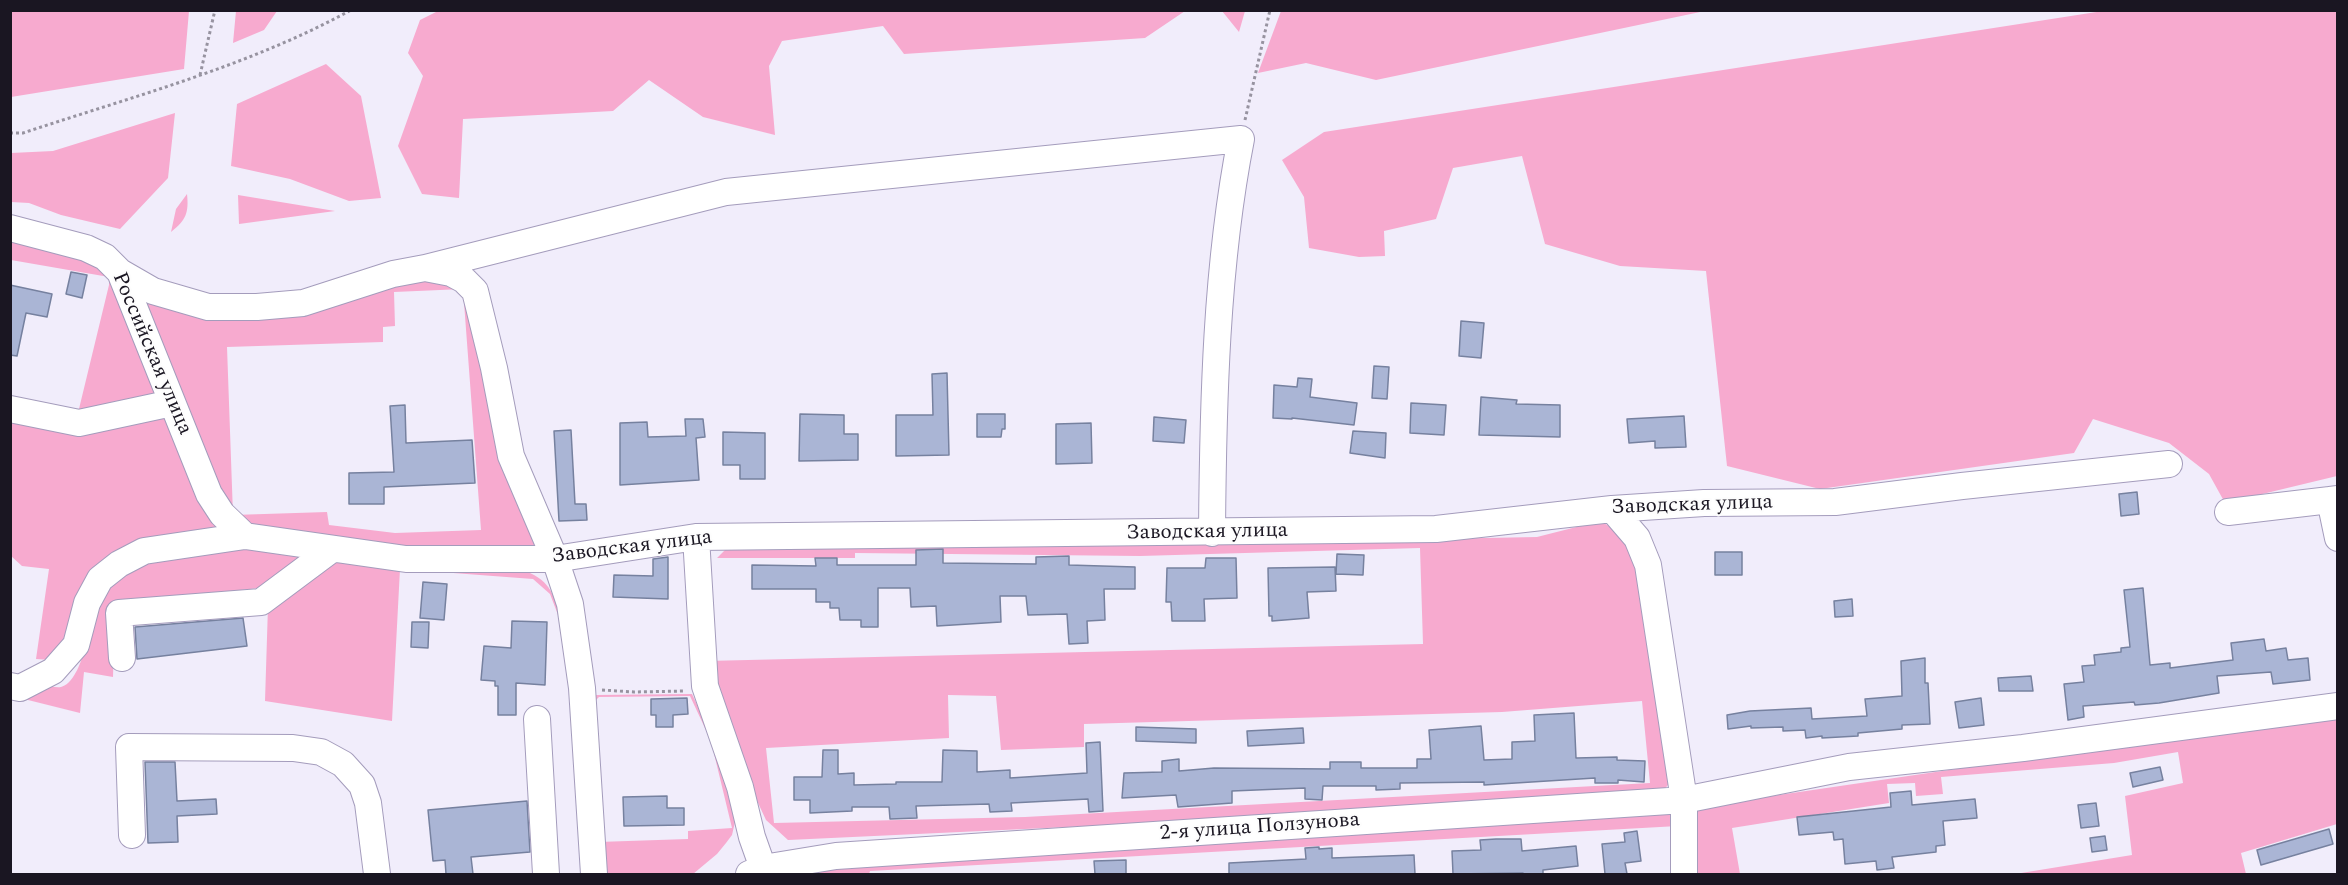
<!DOCTYPE html>
<meta charset="utf-8">
<style>
body{margin:0}
#map{position:relative;width:2348px;height:885px;overflow:hidden;background:#f1edfb;font-family:Spectral,serif}
canvas{display:block}
.frame{position:absolute;inset:0;border:12px solid #1a1622;pointer-events:none}
</style>
<div id="map">
<canvas width="2348" height="885"></canvas>
<div class="frame"></div>
</div>
<script>
const ctx = document.querySelector('canvas').getContext('2d');
ctx.lineJoin = 'round';
function fillPath(path, color) {
  ctx.fillStyle = color;
  ctx.fill(path, 'evenodd');
}
function stroke(path, color, width, dash) {
  ctx.strokeStyle = color;
  ctx.lineWidth = width;
  ctx.lineCap = dash ? 'butt' : 'round';
  ctx.setLineDash(dash || []);
  ctx.stroke(path);
}
function label(font, color, halo, rows, align = 'center') {
  ctx.font = font + ' Spectral,serif';
  ctx.lineWidth = 4.5;
  ctx.setLineDash([]);
  ctx.textBaseline = 'middle';
  ctx.strokeStyle = halo;
  ctx.fillStyle = color;
  for (const [text, x, y, turn = 0] of rows) {
    ctx.save();
    ctx.translate(x, y);
    ctx.rotate((+turn || 0) * Math.PI / 180);
    ctx.textAlign = isNaN(turn) ? turn : align;
    if (halo) ctx.strokeText(text, 0, 0);
    ctx.fillText(text, 0, 0);
    ctx.restore();
  }
}
fillPath(new Path2D(`
 M11 10 189 11 184 69 11 97Z
 M440 10H1185V11L1145 38 904 54 883 26 782 41 769 66 775 135 703 117 649 80 613 111 463 119 459 198 422 194 398 146 423 76 408 53 420 20Z
 M236 11V10L277 11 264 30 233 43Z
 M1222 11H1245L1239 32Z
 M1281 11V10L1705 11 1376 80 1306 63 1258 73Z
 M2103 11H2337V476L2225 503 2209 474 2169 443 2093 419 2074 453 1820 489 1727 466 1706 271 1620 266 1545 244 1522 156 1453 168 1436 219 1384 231 1385 256 1359 257 1309 248 1304 197 1282 160 1324 132Z
 M326 64 361 96 381 198 349 201 290 179 231 166 237 104Z
 M175 113 168 178 120 229 61 215 29 203 11 202V153L53 151Z
 M187 194C189 213 186 220 171 232L176 209Z
 M238 195 335 211 239 224Z
 M11 241 98 262 110 272 233 533 129 550 73 642 51 660 36 659 49 569 22 566 11 556V401L78 413 109 285V277L11 260Z
 M409 274 469 289 542 546 415 552 246 525 225 511 130 284 206 311ZM463 289 481 530 395 533 329 525 327 512 233 515 227 347 383 342V327L395 326 394 292Z
 M1600 521C1619 530 1628 546 1637 565L1671 781 1664 790 1175 822 788 840 766 820 746 777 706 661 1423 644 1420 548 1140 556 855 553V558H717L727 548 1175 544 1537 537ZM948 695 996 696 1001 750 1084 747V724L1502 712 1642 701 1650 783 1025 817 774 823 766 748 949 738Z
 M252 540 318 552 268 587 115 604 113 677 84 672 80 713 16 697C24 694 33 688 42 686 48 685 55 688 61 687 84 682 93 612 97 592L147 557Z
 M327 559 521 569C549 580 554 591 560 620L550 594 533 579 400 569 392 721 265 701 268 606Z
 M692 694 714 741 735 822 732 835 726 843 717 854 693 874H599L591 699 596 695ZM690 696 711 741 732 828 688 831V839L598 842 595 701 599 697Z
 M2337 719V824L2241 853 2246 874H2015L2132 855 2125 796 2183 783 2178 752 2114 763 1941 777 1943 794 1916 796 1915 783 1887 784 1889 803 1732 828 1740 874H1695L1697 807 2058 754Z
 M1678 813V826L870 871 869 874H811L888 858Z`), '#f7aacf');
const building = new Path2D(`
 M71 272 87 275 82 298 66 294Z
 M10 285 52 294 47 317 26 313 17 356 10 355Z
 M1461 321 1484 323 1481 358 1459 356Z
 M1374 366 1389 367 1387 399 1372 398Z
 M947 373 949 455 896 456V415H933L932 374Z
 M1298 378 1312 379 1310 397 1357 403 1354 425 1292 418V419L1273 418 1274 385 1297 387Z
 M1481 397 1517 400 1516 404 1560 405V437L1479 435Z
 M1411 403 1446 405 1444 435 1410 433Z
 M405 405 406 443 472 440 475 483 384 487V504H349V473L394 472 390 406Z
 M800 414 844 415V434H858V460L799 461Z
 M977 414H1005V429H1002L1001 437H977Z
 M1684 416 1686 447 1655 448V441L1629 443 1627 419Z
 M1154 417 1186 420 1184 443 1153 441Z
 M685 419H703L705 437 696 438 699 480 620 485V423L647 422 648 437 686 436Z
 M1091 423 1092 463 1056 464V424Z
 M571 430 575 504H586L587 520 559 521 554 431Z
 M1353 431 1386 433 1385 458 1350 453Z
 M723 432 765 433V479H740V465H723Z
 M2137 492 2139 514 2121 516 2119 494Z
 M943 549V563L1036 564V557L1069 556V565L1135 567V589H1104L1105 620 1087 621 1088 643 1069 644 1067 614 1028 615 1026 596H1000L1001 622 937 626 936 606 911 607 910 588H878V627H861V620H840L839 608H830V602H816V589H752V565L816 566 815 558H837V565H916V550Z
 M1715 552H1742V575H1715Z
 M1337 554 1364 555 1363 575 1336 574Z
 M668 557V599L613 597 614 575 653 576V559Z
 M1206 558H1236L1237 598 1204 599 1205 621H1172L1171 602H1166L1167 568H1205Z
 M1335 567 1336 591 1307 592 1309 618 1272 621V616H1269L1268 568Z
 M423 582 447 584 444 620 420 618Z
 M2143 588 2150 665 2170 663V668L2233 660 2231 643 2264 639 2266 651 2286 648 2288 660 2308 658 2310 680 2273 684 2271 672 2217 676 2219 693 2159 703 2135 705 2134 702 2083 706 2084 717 2068 720 2064 684 2084 682 2082 666 2095 665 2094 655 2121 652V648L2130 647 2124 590Z
 M1852 599 1853 616 1835 617 1834 601Z
 M243 618 247 646 137 659 135 627Z
 M512 621 547 622 545 685 516 683V715H498V686H495V681L481 680 484 646 511 648Z
 M412 622H429L428 648 411 647Z
 M1925 658V683H1928L1930 724 1902 725V729L1858 733V736L1822 738V736L1806 738 1805 730 1783 731V727L1751 728V726L1728 729 1727 715 1750 711 1811 708 1812 719 1867 716 1865 699 1902 696 1901 661Z
 M2031 676 2033 691H1999L1998 678Z
 M687 698 688 714 673 715V727H656V715H651V699Z
 M1981 698 1984 725 1959 728 1955 702Z
 M1574 713 1576 758 1617 757V760L1645 761 1644 782 1618 780V783H1595V778L1484 785V782L1400 783V789L1376 790V786H1323L1322 800 1305 799V788L1232 791V803L1178 807 1176 795 1122 798 1124 773 1162 772V761L1179 759V771L1214 768 1330 769V762H1361V768H1417V759H1431L1429 730 1481 726 1484 760 1512 759V742L1535 741 1534 715Z
 M1136 727 1196 729V743L1136 741Z
 M1303 728 1304 743 1248 746 1247 731Z
 M1100 742 1103 811 1089 812 1088 799 1011 803 1012 811 990 812 989 804 916 806 917 818 890 819 889 807H852V811L810 813V800H794V777H822L823 750H838V774L854 773V785L896 784V782H942L943 750 977 751V772L1010 770V778L1087 773 1086 743Z
 M145 762H175L177 801 216 799 217 814 177 816 178 842 148 843Z
 M2160 767 2163 780 2133 787 2130 773Z
 M1911 791 1912 805 1975 799 1977 818 1943 821 1945 845 1936 846V852L1892 857 1894 868 1877 870 1876 861 1845 864 1843 839 1834 840 1833 832 1799 835 1797 817 1891 807 1890 793Z
 M667 796V808H684V825L624 826 623 797Z
 M527 801 530 852 471 857 473 874H446L445 860 433 861 428 810Z
 M2096 803 2099 826 2081 828 2078 805Z
 M2329 829 2333 844 2261 865 2257 850Z
 M1637 831 1641 861 1625 863 1627 874H1605L1602 844 1625 842 1624 833Z
 M2105 836 2107 850 2092 852 2090 838Z
 M1496 839H1521L1522 851 1576 846 1578 866 1543 870V874H1523V873L1453 874 1452 851 1481 850 1480 840Z
 M1319 847V849L1332 848V858L1414 855 1415 874H1229V863L1306 859 1305 848Z
 M1126 860V874H1095L1094 861Z`);
fillPath(building, '#aab5d5');
stroke(building, '#76819f', 1.5);
const minor = new Path2D(`
 M10 228 86 248 105 257 120 272 209 494 222 514 245 536
 M425 268 726 192 1241 139C1216 266 1213 404 1212 533
 M120 272 153 291 208 307H257L303 303 393 274 425 268 451 273 464 280 475 291 494 368 511 456 555 559 570 604 582 688 594 874
 M10 409 79 423 172 403
 M2338 499 2330 500 2338 538
 M1612 509 1637 538 1648 565 1684 800V874
 M2228 512 2330 500
 M696 537 705 686 740 787 752 837 763 868
 M122 658 119 613 261 602 332 549
 M10 686 20 688 53 671 76 645 87 603 100 579 119 564 144 551 245 536 406 559H555L696 537 1436 529 1612 509 1704 503 1835 502 1962 486 2169 464
 M537 719 546 874
 M132 835 129 747 293 748 321 752 343 764 362 785 368 803 377 874
 M749 874 763 868 836 856 1684 800 1849 767 2023 748 2338 706`);
stroke(minor, '#a49cbc', 28);
stroke(new Path2D(`
 M200 75 215 10
 M1245 120 1270 10
 M10 133H23C134 96 249 66 351 10
 M602 690 634 692 685 691`), '#9793a0', 3, [3, 3]);
stroke(minor, '#fff', 26);
label('21px', '#1a1622', '#fdfdfd', [
 ["Российская улица",151,354,67],
 ["Заводская улица",1692,506,-2],
 ["Заводская улица",1207,533,-1],
 ["Заводская улица",632,548,-7],
 ["2-я улица Ползунова",1260,828,-4]
]);
</script>
